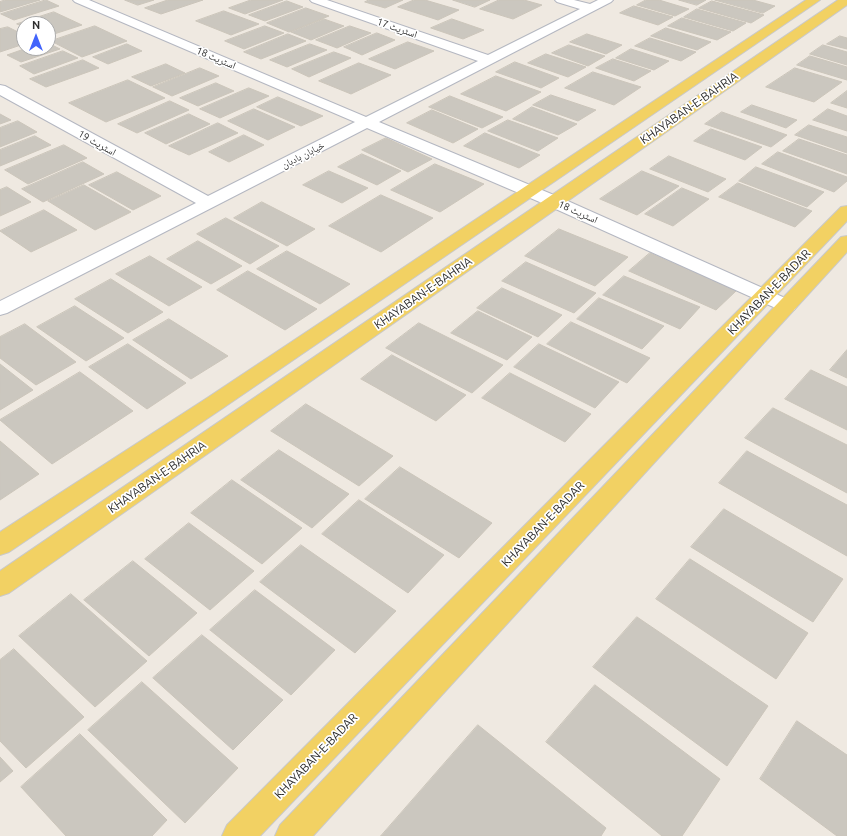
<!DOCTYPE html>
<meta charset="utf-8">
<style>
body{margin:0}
#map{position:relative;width:847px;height:836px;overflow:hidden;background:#efe9e1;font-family:Ubuntu,sans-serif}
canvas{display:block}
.north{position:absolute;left:16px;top:16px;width:40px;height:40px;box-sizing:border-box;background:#fff;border:1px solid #ababab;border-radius:50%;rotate:0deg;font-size:11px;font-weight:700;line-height:16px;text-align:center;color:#2e2e2e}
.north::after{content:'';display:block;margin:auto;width:14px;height:18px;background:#4264fb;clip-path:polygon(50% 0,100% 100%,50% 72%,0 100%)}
</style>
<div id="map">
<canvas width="847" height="836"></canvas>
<div class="north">N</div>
</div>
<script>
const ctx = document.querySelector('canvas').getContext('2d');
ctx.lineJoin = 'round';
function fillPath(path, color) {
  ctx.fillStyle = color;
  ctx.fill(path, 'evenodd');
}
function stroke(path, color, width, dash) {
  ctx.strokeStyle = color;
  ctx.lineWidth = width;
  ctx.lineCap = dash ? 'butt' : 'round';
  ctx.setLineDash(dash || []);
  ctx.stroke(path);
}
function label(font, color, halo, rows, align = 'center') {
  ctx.font = font + ' Ubuntu,"Noto Naskh Arabic",sans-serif';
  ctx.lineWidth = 3.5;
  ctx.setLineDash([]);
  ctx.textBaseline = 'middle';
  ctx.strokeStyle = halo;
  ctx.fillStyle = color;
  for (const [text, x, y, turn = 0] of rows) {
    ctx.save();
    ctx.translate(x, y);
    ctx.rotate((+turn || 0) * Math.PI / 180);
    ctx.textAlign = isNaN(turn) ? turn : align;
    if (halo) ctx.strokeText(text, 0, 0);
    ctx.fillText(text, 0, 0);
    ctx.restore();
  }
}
const building = new Path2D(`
 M5 0H40L0 12V2Z
 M46 0 59 6 14 20 1 14Z
 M125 0H154L138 5Z
 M168 0H203L161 14 145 8Z
 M251 0H283L245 14 229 8Z
 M369 0H403L385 8 365 2Z
 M414 0H425L459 10 438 20 398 7Z
 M453 0H490L475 7Z
 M499 0H524L542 5 513 19 480 9Z
 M646 0H659L689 9 675 16 637 5Z
 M679 0H706L697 5Z
 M715 0H753L775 6 763 13Z
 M287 1 303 7 265 21 249 15Z
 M712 1 764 15 751 23 699 8Z
 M634 6 673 17 658 25 620 13Z
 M306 8 329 16 289 32 267 23Z
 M697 9 746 23 733 31 684 17Z
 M224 11 259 24 231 35 196 21Z
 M54 12 82 25 48 36V24H24V27L17 24Z
 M682 18 731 32 717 40 668 26Z
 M324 19 344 26 311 40 291 32Z
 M452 19 484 30 463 39 431 28Z
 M95 26 127 41 82 57 51 41Z
 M265 26 284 33 244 49 225 41Z
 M350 26 371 33 337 48 316 40Z
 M8 27 24 35V44L0 52V29Z
 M666 28 711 42 697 50 651 36Z
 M377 33 395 40 362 55 344 47Z
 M288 34 306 41 261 59 244 52Z
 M587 34 622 45 606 54 570 42Z
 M840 36 847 38V49L827 44Z
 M650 38 696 52 681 61 635 46Z
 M408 42 434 51 395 69 369 59Z
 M48 43 60 49 21 62 7 55 27 48H48Z
 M127 44 142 51 108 64 93 57Z
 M310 44 327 50 287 67 270 60Z
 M569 45 605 56 588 66 552 53Z
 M823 45 847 52V65L810 54Z
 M631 49 669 61 654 70 616 58Z
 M63 51 78 58 34 74 20 66Z
 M334 52 351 58 309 77 292 69Z
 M546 54 586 67 568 77 528 63Z
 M810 56 847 67V80L797 65Z
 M613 59 651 71 634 81 596 68Z
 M83 60 99 68 46 87 30 79Z
 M515 62 559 78 541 88 496 72Z
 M359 63 391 75 351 94 319 81Z
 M166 64 185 73 151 86 132 77Z
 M200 68 219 76 172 96 153 87Z
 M795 68 842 82 814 102 766 87Z
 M593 72 641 87 614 105 565 88Z
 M496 76 541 92 506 111 461 94Z
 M128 80 165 98 106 122 69 103Z
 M216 83 234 91 198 106 180 98Z
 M249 88 269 96 220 118 200 109Z
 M847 91V108L831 103Z
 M551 95 596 110 578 121 533 105Z
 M450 96 503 117 482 128 429 107Z
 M278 97 323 116 301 126 257 107Z
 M170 101 189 110 137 133 118 124Z
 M752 105 797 120 786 128 741 112Z
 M532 107 577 124 558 135 513 119Z
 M254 109 295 127 268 140 228 121Z
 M828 109 847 116V131L813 120Z
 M432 110 478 129 453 143 407 123Z
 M722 112 787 135 771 147 705 124Z
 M0 114 11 120 0 124Z
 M189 114 210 124 166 144 145 133Z
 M508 120 558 138 538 151 488 131Z
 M18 121 37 132 0 147V128Z
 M218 123 238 133 189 155 169 146Z
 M809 125 847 137V153L795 135Z
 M711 129 762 147 745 160 694 141Z
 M485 133 540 155 519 168 464 146Z
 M244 135 264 145 229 162 209 152Z
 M35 136 51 145 0 166V150Z
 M386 138 432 159 408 172 362 150Z
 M799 139 847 155V174L783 151Z
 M64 145 87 158 28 184 5 170Z
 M778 152 847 177V181L834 192 762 164Z
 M362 154 401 171 377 185 338 167Z
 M669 156 726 179 708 192 650 169Z
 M83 162 104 174 43 202 22 189Z
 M435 164 484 184 440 212 391 190Z
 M756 167 824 192 807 207 739 181Z
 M329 171 368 188 342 203 303 185Z
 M642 171 679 186 637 215 600 199Z
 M117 172 161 196 133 210 89 185Z
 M738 183 812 211 795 227 719 197Z
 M84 185 131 212 95 230 48 201Z
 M7 187 31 202 0 216V190Z
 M682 188 709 199 673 226 645 214Z
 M381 195 433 218 381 252 329 226Z
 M262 202 315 229 287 246 234 218Z
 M44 210 77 230 31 252 0 231Z
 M226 218 279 246 250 264 197 234Z
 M559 229 628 257 595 286 525 256Z
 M198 241 242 266 211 284 167 259Z
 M287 251 350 284 320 304 257 269Z
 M650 253 736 291 716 310 629 271Z
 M150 256 202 287 169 306 116 274Z
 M526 262 596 293 574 313 502 281Z
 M248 271 317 309 285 330 217 290Z
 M624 276 700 307 680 329 603 295Z
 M111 279 163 312 128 333 75 299Z
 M502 288 562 315 538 337 477 308Z
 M599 298 664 326 642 349 577 319Z
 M75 306 124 338 86 361 37 327Z
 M478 311 532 337 507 360 451 333Z
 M169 319 228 356 191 379 133 340Z
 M571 322 650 358 627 383 547 344Z
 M419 323 503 365 472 393 386 348Z
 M25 324 76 362 36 385 0 358V337Z
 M128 344 186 383 147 409 89 367Z
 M539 344 619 382 595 408 514 367Z
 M847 350V378L830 370Z
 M392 355 466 395 436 421 361 379Z
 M0 364 33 390 0 410Z
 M811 370 847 387V430L785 399Z
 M80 372 133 411 52 464 0 420Z
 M510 373 591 414 565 442 482 398Z
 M306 404 393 456 359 486 271 431Z
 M773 408 847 445V493L745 438Z
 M0 441 39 474 0 500Z
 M279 450 349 494 312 528 241 480Z
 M747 451 847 505V556L719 483Z
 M400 467 492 523 459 558 365 499Z
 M232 480 302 528 262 564 191 513Z
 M359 500 444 555 408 593 322 534Z
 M724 509 843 579 813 622 691 547Z
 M189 523 254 571 210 610 145 559Z
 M301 545 396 611 355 653 260 582Z
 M690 559 808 633 776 679 656 599Z
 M133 561 197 613 149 656 84 600Z
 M255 590 335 650 291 695 210 630Z
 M71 594 147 661 95 707 19 636Z
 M637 617 768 706 727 766 593 667Z
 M202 635 283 700 233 750 153 678Z
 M14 649 84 717 26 768 0 741V660Z
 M142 682 238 768 185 823 88 730Z
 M595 685 720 779 682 836H662L546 742Z
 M797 721 847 755V836H837L760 779Z
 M478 725 606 828 601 836H381Z
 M80 734 167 820 152 836H66L21 787Z
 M0 757 13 771 0 782Z`);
fillPath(building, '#cbc7bf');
stroke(building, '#cbc5ba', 1);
const minor = new Path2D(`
 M73 0H89L366 117 478 61 312 2 310 0H327L488 55 580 9 557 2 555 0H574L590 4 598 0H613L611 2 379 122 561 198 794 302 797 306 794 310 787 312 780 310 549 206 367 128 7 313 0 315V301L196 203 0 95V85L5 86 208 196 355 122 75 2Z`);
const major = new Path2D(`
 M806 0H820L223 408 9 552 0 555V532L207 398Z
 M838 0H847V5L9 593 0 596V571Z
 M847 206V221L260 836H222L227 825 841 207Z
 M847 236V252L313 836H275L280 825 841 237Z`);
stroke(minor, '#b4b7c1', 2);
stroke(major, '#c9c9c9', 2);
fillPath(minor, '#fff');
fillPath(major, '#f2d163');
label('10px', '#2e2e2e', '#fff', [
 ["اسٹریٹ 17",397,28,19],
 ["اسٹریٹ 18",216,58,23],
 ["اسٹریٹ 19",97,143,29],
 ["خیابان بادبان",303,155,-27],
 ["اسٹریٹ 18",578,212,24]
]);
label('12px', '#2e2e2e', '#fff', [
 ["KHAYABAN-E-BAHRIA",689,108,-35],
 ["KHAYABAN-E-BADAR",769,292,-46],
 ["KHAYABAN-E-BAHRIA",423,293,-35],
 ["KHAYABAN-E-BAHRIA",157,477,-35],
 ["KHAYABAN-E-BADAR",543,524,-46],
 ["KHAYABAN-E-BADAR",316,756,-46]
]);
</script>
